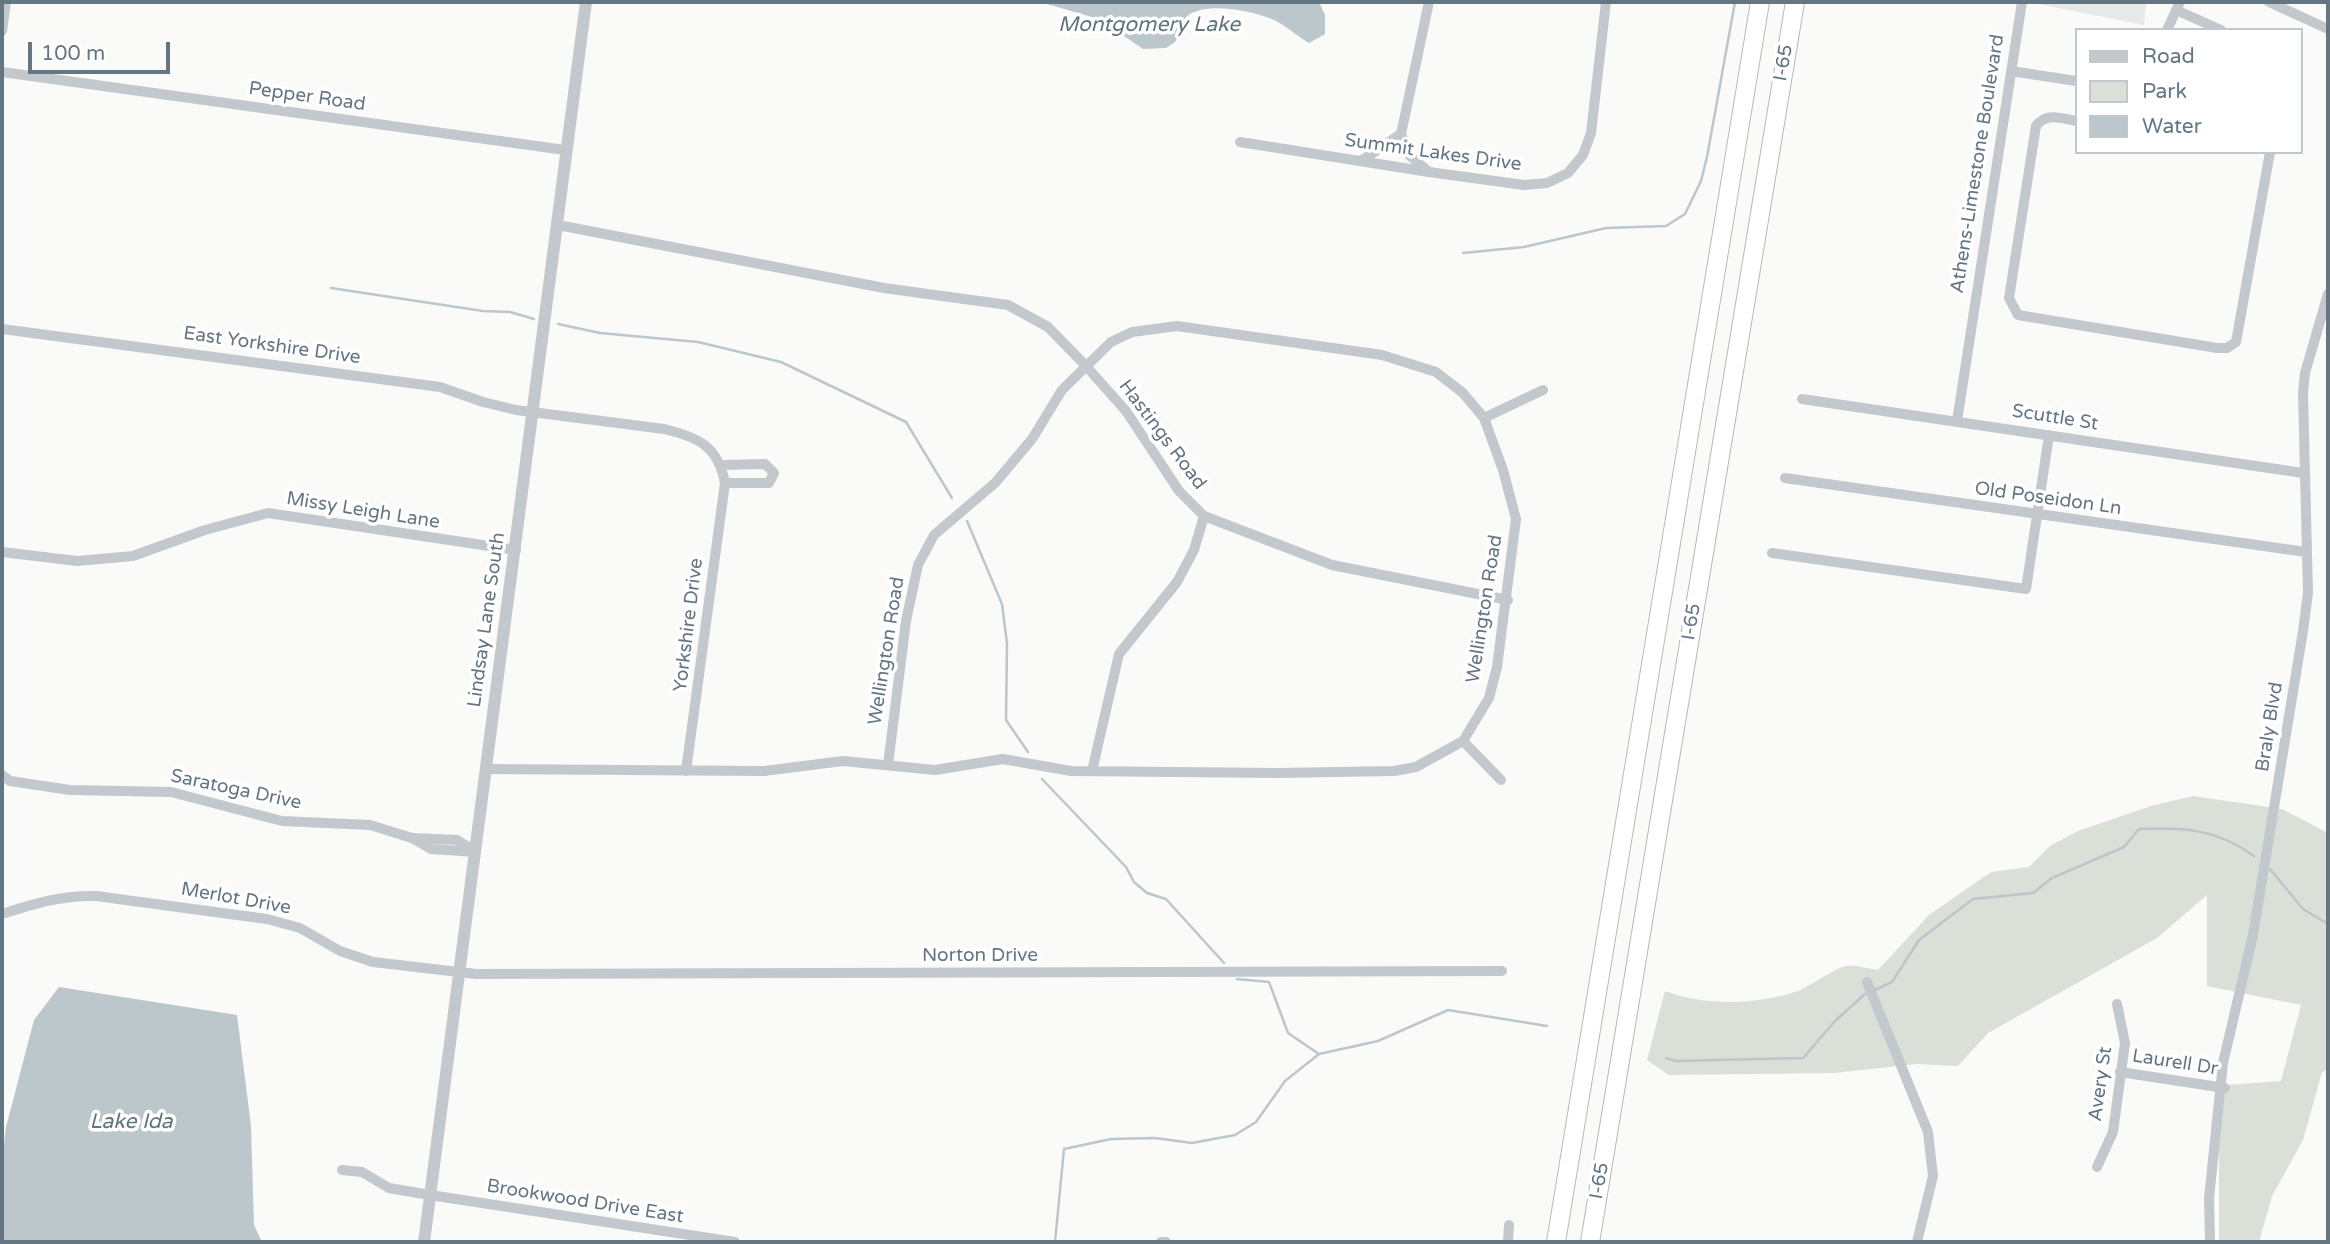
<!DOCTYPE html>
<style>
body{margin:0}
#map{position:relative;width:2330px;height:1244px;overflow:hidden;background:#fafaf8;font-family:"Varela Round",sans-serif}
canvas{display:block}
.frame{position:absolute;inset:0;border:4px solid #657683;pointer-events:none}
.legend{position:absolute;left:2075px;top:28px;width:228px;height:126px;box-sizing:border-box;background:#fff;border:2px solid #c1c8cd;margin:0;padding:9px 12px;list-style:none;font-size:21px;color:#657683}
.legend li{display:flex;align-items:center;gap:14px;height:35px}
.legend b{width:35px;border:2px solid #c1c8cd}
.scale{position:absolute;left:28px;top:42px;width:142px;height:32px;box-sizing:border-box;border:4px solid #657683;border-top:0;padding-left:9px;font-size:21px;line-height:24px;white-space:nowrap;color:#657683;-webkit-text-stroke:5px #fff;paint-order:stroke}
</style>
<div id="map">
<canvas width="2330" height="1244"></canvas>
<div class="frame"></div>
<ul class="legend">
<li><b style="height:9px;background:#c3c8cc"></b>Road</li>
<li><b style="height:19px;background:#dadfd7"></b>Park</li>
<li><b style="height:19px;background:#bbc7cb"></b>Water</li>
</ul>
<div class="scale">100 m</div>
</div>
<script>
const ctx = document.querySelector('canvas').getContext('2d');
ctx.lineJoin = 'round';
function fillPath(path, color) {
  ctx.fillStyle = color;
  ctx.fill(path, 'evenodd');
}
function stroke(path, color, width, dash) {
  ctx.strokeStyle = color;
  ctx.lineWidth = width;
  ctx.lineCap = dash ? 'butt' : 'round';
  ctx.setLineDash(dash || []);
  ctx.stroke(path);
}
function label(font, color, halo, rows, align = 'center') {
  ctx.font = font + ' "Varela Round",sans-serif';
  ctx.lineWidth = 7;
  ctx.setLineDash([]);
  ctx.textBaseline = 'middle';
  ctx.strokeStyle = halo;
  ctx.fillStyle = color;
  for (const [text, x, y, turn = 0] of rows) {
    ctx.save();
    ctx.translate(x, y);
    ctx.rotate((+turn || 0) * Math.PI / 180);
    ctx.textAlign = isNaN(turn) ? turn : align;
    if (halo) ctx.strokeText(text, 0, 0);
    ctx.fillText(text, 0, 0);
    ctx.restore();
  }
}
fillPath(new Path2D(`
 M2028 2H2146L2144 25Z`), '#e8e9e9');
fillPath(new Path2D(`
 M2193 796 2282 809 2328 833V1069L2322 1072 2303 1140 2272 1196 2259 1242H2219V1132L2226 1085 2281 1081 2301 1005 2207 986V895L2157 938 1988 1033 1958 1066 1917 1064 1834 1073 1669 1075 1647 1060 1665 991C1704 1006 1758 1005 1798 991 1810 986 1837 967 1846 966 1855 964 1868 969 1878 970L1929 915 1991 872 2029 867 2050 846 2078 831 2151 806Z`), '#dadfd7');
fillPath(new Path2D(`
 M1020 2H1319L1325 15V34L1309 43C1297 36 1284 24 1272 19 1251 11 1211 2 1190 14 1181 19 1180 33 1175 42L1166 48 1143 49 1099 19 1047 4Z
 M59 987 237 1015 251 1126 254 1225 262 1242H2V1162L6 1127 34 1020Z`), '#bbc7cb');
stroke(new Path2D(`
 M1463 253 1524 247 1606 228 1666 226 1685 214 1701 181 1707 157 1735 2
 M331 288 483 311 510 312 534 319
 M558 324 600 333 698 342 781 362 906 422 952 498
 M967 521 1002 604 1007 643 1006 720 1028 752
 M1042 779 1126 867 1134 882 1147 893 1166 899 1224 963
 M2270 869 2303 909 2328 924
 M1237 979 1269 982 1288 1033 1319 1054
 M1875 990 1892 982 1919 940 1973 899 2033 893 2052 878 2124 847 2139 829C2184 827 2217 829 2254 856
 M1666 1058 1675 1061 1803 1058 1835 1021 1865 994
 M1055 1242 1064 1149 1111 1139 1155 1138 1192 1143 1235 1135 1256 1122 1285 1081 1319 1054 1378 1041 1448 1010 1547 1026`), '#bbc7cb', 2.5);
const motorway = new Path2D(`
 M1556 1242 1760 2
 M1590 1242 1795 2`);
stroke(motorway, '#b4b9bd', 20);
stroke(new Path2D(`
 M2269 2 2328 29
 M2176 10 2221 30
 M2167 30 2180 2
 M2 31 6 2
 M2011 71 2076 81
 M2 72 565 150
 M2076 121C2061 118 2046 112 2036 126L2009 298 2018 315 2217 348H2227L2236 342 2270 152
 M1401 134 1409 155 1429 172
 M1240 142 1429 172 1524 185 1547 183 1568 173 1583 155 1591 133 1606 2
 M1361 161 1401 134 1429 2
 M558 225 884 288 1008 305 1048 327 1085 365 1126 411 1179 491 1204 516 1332 565 1508 600
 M2 329 440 387 483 402 516 410 664 429C698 437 718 446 725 483L686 771
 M1802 399 2303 473
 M1484 418 1543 390
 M1957 421 2022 2
 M721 465 765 464 774 473 769 483H725
 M1785 478 2306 552
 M2 552 77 561 133 556 205 530 268 513 516 550
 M1772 553 2026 589 2049 435
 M1463 741 1501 780
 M486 769 764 771 843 761 935 770 1003 759 1071 771 1278 773 1394 771 1416 767 1463 741 1489 698 1497 667 1516 519 1503 470 1484 418 1463 393 1436 372 1382 355 1177 326 1132 332 1111 342 1062 390 1032 439 995 483 934 535 918 565 906 621 888 765
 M1092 771 1119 654 1177 582 1194 550 1204 516
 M2 775 10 781 70 790 171 792 282 821 370 825 412 838 431 849 476 852
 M413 838 457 840 476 852
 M2 914C33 904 62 895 96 896L267 919 300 928 340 951 373 962 476 974 1502 971
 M1867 982 1928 1132 1933 1176 1917 1242
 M2120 1072 2225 1088
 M2097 1167 2113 1132 2125 1043 2117 1004
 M342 1170 362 1172 389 1188 430 1195 735 1242
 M1161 1242H1166
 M1508 1242 1509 1225
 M2210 1242 2209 1198 2223 1063 2253 935 2303 631 2308 593 2303 393 2305 373 2328 294`), '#c3c8cc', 10);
stroke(new Path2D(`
 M424 1242 586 2`), '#c3c8cc', 12);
stroke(motorway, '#fff', 18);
label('19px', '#657683', '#fff', [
 ["I-65",1784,63,-80],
 ["Pepper Road",307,97,8],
 ["Summit Lakes Drive",1433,153,8],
 ["Athens-Limestone Boulevard",1978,164,-81],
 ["East Yorkshire Drive",272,346,8],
 ["Scuttle St",2055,418,9],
 ["Hastings Road",1162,435,53],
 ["Old Poseidon Ln",2048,499,8],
 ["Missy Leigh Lane",363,511,9],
 ["Wellington Road",1485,609,-81],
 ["Lindsay Lane South",487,620,-82],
 ["I-65",1692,622,-81],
 ["Yorkshire Drive",689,625,-83],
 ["Wellington Road",887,651,-81],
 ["Braly Blvd",2270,727,-81],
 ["Saratoga Drive",236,790,12],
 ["Merlot Drive",236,899,10],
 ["Norton Drive",980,956],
 ["Laurell Dr",2175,1063,9],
 ["Avery St",2101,1084,-82],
 ["I-65",1600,1181,-80],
 ["Brookwood Drive East",585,1202,9]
]);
label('italic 21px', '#60757c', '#fff', [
 ["Montgomery Lake",1149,25],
 ["Lake Ida",131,1122]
]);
</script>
